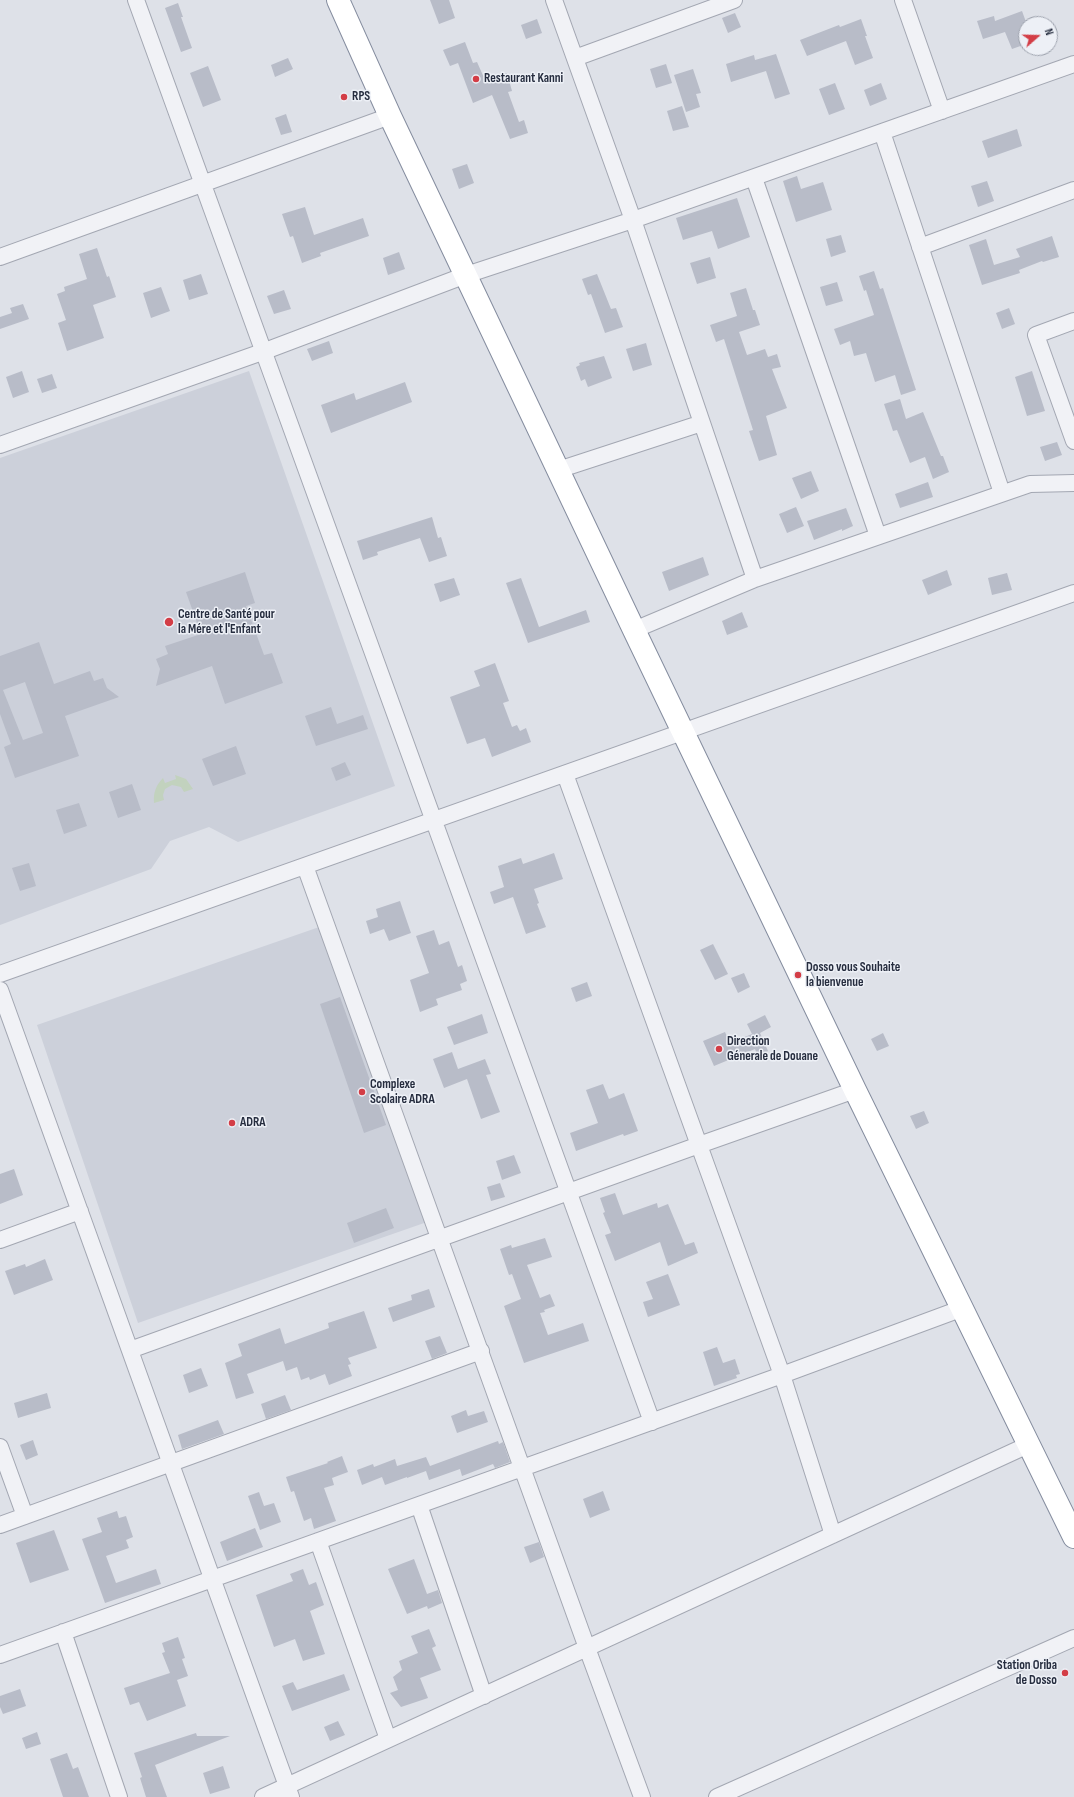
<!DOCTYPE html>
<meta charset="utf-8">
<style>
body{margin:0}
#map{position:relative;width:1074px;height:1797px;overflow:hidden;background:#dee1e8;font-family:"Sofia Sans Condensed",sans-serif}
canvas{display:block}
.north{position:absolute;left:1018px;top:16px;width:40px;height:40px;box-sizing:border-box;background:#edf0f6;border:1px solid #9da2ad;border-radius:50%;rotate:70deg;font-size:11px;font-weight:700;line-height:16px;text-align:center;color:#262d3f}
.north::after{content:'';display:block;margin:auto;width:14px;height:18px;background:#d33d46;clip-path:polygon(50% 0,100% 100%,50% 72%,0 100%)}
</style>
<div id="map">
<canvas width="1074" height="1797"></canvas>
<div class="north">N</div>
</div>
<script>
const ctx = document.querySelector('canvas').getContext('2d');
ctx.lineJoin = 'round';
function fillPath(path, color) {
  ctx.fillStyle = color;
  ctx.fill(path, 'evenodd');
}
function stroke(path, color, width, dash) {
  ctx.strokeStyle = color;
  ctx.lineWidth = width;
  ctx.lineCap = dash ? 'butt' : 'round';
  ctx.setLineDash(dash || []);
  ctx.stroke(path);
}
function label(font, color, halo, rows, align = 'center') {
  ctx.font = font + ' "Sofia Sans Condensed",sans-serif';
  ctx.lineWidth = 3;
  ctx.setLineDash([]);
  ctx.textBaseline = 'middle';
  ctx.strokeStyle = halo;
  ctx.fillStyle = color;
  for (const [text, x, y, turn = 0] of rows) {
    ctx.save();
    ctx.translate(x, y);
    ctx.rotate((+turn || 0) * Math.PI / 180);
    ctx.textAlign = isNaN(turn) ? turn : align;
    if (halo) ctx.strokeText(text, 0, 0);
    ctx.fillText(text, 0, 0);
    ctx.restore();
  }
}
fillPath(new Path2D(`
 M249 371 395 786 238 842 209 827 170 841 151 869 0 925V458Z
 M325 925 427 1222 138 1323 37 1025Z`), '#ccd0da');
fillPath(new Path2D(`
 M175 775 186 779 193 789 184 792 181 787 172 785 165 789 163 795 164 800 154 803C153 793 156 785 163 778L165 783 176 779Z`), '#c2d2be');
fillPath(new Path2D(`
 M430 0H449L455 18 439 24Z
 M178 3 183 17H181L192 48 181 52 165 8Z
 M1022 11 1026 22V44L1012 49 1005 32 983 39 977 21 994 16 995 21Z
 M735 13 741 27 728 33 722 18Z
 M537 19 542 33 526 39 521 25Z
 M861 19 867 36H865L873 58 855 65 846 41 807 56 800 40 839 25 840 27Z
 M465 42 473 63 477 62 485 80 507 73 512 91 508 92 519 122 524 120 528 133 510 139 492 95 473 103 458 63 450 66 443 50Z
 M776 54 790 94 775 99 766 71 731 82 726 64 754 55 755 60Z
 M288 58 293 69 275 77 271 65Z
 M666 64 672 83 656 88 650 69Z
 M208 66 221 100 203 107 190 73Z
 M693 69 701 93 696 94 700 107 686 112 674 75Z
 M835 83 845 109 829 115 819 89Z
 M881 83 887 99 870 106 864 90Z
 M682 106 689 127 673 131 667 111Z
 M286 114 292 132 281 135 275 118Z
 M1017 129 1022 146 988 158 982 141Z
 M467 164 474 183 459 189 452 169Z
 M797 176 801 189 823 182 832 210 796 222 783 181Z
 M987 181 994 201 978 207 971 186Z
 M737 198 750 237 718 249 712 231 683 240 676 218Z
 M305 207 314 235 363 218 369 236 320 253 321 256 302 263 293 236 290 237 282 214Z
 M841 235 846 252 831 257 826 239Z
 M1052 236 1059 257 1043 262 1042 261 1019 270 1020 273 982 285 969 245 986 239 994 265 1020 257 1016 249Z
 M97 248 107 277 109 276 116 297 93 305 104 338 67 351 58 323 66 320 57 294 65 291 64 287 87 279 79 254Z
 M399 252 405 269 388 275 383 258Z
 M710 257 716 278 697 284 690 263Z
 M874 271 880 289 883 288 916 390 901 395 895 375 875 382 866 353 854 356 850 341 840 345 834 329 874 315 866 290 864 291 859 276Z
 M201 274 208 294 189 300 183 280Z
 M597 274 611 309 616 308 623 327 605 333 591 294 588 295 582 279Z
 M837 282 843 301 826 306 820 287Z
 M161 287 170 311 151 318 143 293Z
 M746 288 753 310H755L760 325 739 332 747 355 765 349 768 357 777 354 781 367 772 369 787 408 766 416 777 455 759 461 749 431 753 430 724 339 716 342 710 325 737 316 730 293Z
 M284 290 291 309 274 314 267 296Z
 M23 304 29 319 0 329V317L12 313 10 308Z
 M1009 308 1015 324 1002 329 996 313Z
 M329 341 333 353 312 361 307 349Z
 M646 343 652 365 633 371 626 349Z
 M604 356 612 378 588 387 585 379 581 381 576 367 580 365 579 363Z
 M22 371 29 392 13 398 6 377Z
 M1032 371 1045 411 1027 416 1015 377Z
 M52 374 57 388 42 393 37 379Z
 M405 382 412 402 331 433 321 405 354 393 356 400Z
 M900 399 906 419 923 412 941 456H943L949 472 933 479 925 457 910 463 897 430 893 431 884 404Z
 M1057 442 1062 455 1045 461 1040 447Z
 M811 471 819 491 801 499 792 478Z
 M928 482 933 497 900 508 895 494Z
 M796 507 804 526 787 533 779 514Z
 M846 508 853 526 842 531V529L814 540 807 521Z
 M432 517 438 538 441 537 447 556 429 562 420 538 377 552 378 555 363 560 357 541Z
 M703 557 709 575 669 591 662 572Z
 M947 570 952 585 928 595 922 580Z
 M245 572 255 603 246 606 264 655 272 653 283 683 225 704 212 666 156 686 160 669 156 659 168 654 165 646 201 634 186 592Z
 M1007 573 1012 590 992 595 988 578Z
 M454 578 460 595 440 602 434 584Z
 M521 578 539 627 586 610 590 622 528 643 506 583Z
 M742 612 748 627 727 635 722 621Z
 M39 642 54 684 90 671 94 681 103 678 107 688 119 697 65 716 79 756 15 778 4 747 11 744 0 714V656ZM25 682 43 733 23 740 3 690Z
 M495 663 509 701 503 703 512 727 517 725 520 731 526 728 531 742 492 757 485 738 467 744 450 697 480 686 474 671Z
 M331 707 337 724 363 715 368 729 316 746 305 716Z
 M236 746 246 774 213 786 202 759Z
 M345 762 351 775 336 781 331 768Z
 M132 784 141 810 118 818 109 792Z
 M79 803 87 826 64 834 56 810Z
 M554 853 563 879 534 889 539 903 537 904 546 927 526 934 513 897 494 904 490 892 504 887 498 866 521 858 523 864Z
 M29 863 36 886 20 891 12 868Z
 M400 901 411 933 389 941 384 929 370 934 366 921 378 917 376 909Z
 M434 930 439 945 449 941 458 967 462 965 467 981 460 984 462 990 436 999 438 1005 420 1012 410 980 429 973 416 936Z
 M713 944 728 974 715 980 700 950Z
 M744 973 750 987 738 993 731 978Z
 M587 982 592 996 576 1002 571 988Z
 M340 997 386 1125 364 1133 320 1004Z
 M482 1014 488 1033 454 1045 447 1027Z
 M765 1015 771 1027 760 1033 768 1051 758 1056 755 1049 714 1066 703 1041 725 1032 730 1043 752 1034 747 1024Z
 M883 1033 889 1046 877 1051 871 1039Z
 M452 1052 458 1069 485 1059 491 1074 486 1075 500 1112 481 1119 467 1079 444 1088 433 1059Z
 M603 1084 609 1099 624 1093 638 1131 624 1136 623 1134 576 1151 570 1133 598 1123 586 1090Z
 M924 1111 929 1123 916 1129 910 1116Z
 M514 1155 521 1173 502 1180 496 1161Z
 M14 1169 23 1195 0 1204V1174Z
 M500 1183 505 1197 491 1201 487 1187Z
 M615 1193 623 1215 657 1203 658 1208 668 1204 685 1245 694 1242 698 1253 668 1266 660 1242 615 1261 605 1235 611 1233 603 1213 605 1212 600 1198Z
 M386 1208 394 1228 354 1243 347 1223Z
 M545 1238 552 1257 527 1265 540 1298 550 1294 555 1306 544 1310 545 1312 540 1313 548 1335 583 1323 589 1341 524 1363 504 1306 521 1299 512 1274 509 1275 500 1249 511 1245 512 1248Z
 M45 1259 53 1280 14 1295 5 1271 25 1264 26 1267Z
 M668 1274 680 1305 648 1317 643 1302 653 1299 646 1282Z
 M429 1289 435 1307 393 1322 388 1308 412 1300 411 1295Z
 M364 1311 377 1348 348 1358 351 1364 348 1365 352 1376 329 1385 325 1374 310 1380 309 1377 301 1380 297 1367 286 1371 283 1361 247 1374 254 1393 236 1399 225 1363 242 1356 238 1344 280 1328 285 1344 329 1328 328 1323Z
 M440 1336 447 1353 432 1359 425 1341Z
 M717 1347 723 1363 735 1359 740 1374 736 1375 737 1378 714 1386 703 1352Z
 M201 1368 208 1386 189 1393 183 1375Z
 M47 1393 51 1408 18 1418 14 1403Z
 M285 1395 291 1410 266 1419 261 1404Z
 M466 1410 468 1416 484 1411 488 1422 457 1433 451 1416Z
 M218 1420 224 1434 182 1449 178 1435Z
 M33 1440 38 1455 26 1460 20 1445Z
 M498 1441 499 1444 503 1442 510 1462 495 1468 493 1464 462 1476 460 1469 429 1480 426 1471 407 1478V1477L385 1485 382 1477 362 1485 357 1470 373 1464 374 1467 395 1459 397 1466 426 1457 430 1466Z
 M342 1456 348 1472 332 1478 334 1485 324 1488 336 1521 314 1529 311 1518 304 1521 294 1491 291 1492 286 1477 328 1463 327 1462Z
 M603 1491 610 1510 590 1518 583 1499Z
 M259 1492 264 1506 274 1503 281 1522 260 1530 248 1496Z
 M117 1511 119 1518 126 1516 133 1537 126 1540 129 1548 106 1556 116 1583 156 1569 161 1584 105 1603 82 1539 102 1532 97 1518Z
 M255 1528 263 1547 227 1561 220 1542Z
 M54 1530 69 1570 30 1583 16 1543Z
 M539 1542 544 1557 530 1563 524 1547Z
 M414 1559 427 1594 438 1590 442 1603 428 1609 427 1606 407 1614 388 1569Z
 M303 1569 309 1585 316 1582 324 1605 310 1611 325 1654 303 1661 295 1639 274 1647 256 1595 293 1581 290 1574Z
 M429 1629 436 1646 432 1648 441 1670 420 1678 428 1698 401 1707 390 1693 398 1690 393 1677 402 1670 399 1661 418 1653 411 1636Z
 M178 1637 185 1658 182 1659 188 1676 177 1680 186 1706 147 1721 139 1702 130 1705 124 1688 170 1673 162 1653 165 1652 162 1643Z
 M344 1674 350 1690 292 1711 282 1686 293 1682 297 1690Z
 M20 1689 26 1706 3 1714 0 1707V1696Z
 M338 1721 345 1735 330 1741 324 1727Z
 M37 1732 41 1744 26 1749 22 1738Z
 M196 1733 197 1736H230L155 1765 167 1797H146L140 1778 142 1777 134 1753Z
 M67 1753 73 1769 78 1767 89 1797H63L50 1759Z
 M223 1766 230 1788 210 1794 203 1773Z`), '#b8bcc8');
const street = new Path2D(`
 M136 0 652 1422
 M554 0 633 220 755 579
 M903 0 942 111
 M575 58 734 0
 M882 132 1002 493
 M754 178 878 536
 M920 247 1074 190
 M0 257 390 116
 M1074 321 1036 335 1074 441
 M0 445 265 351 466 275 633 220 1074 64
 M558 470 702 423
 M634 630 755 579 1030 484 1074 483
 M565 774 782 1375 833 1535
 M305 866 587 1648 642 1797
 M0 974 1074 593
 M0 990 291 1797
 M0 1240 80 1211
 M130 1350 699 1145 855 1090
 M0 1447 25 1516
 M419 1505 484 1696
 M0 1525 481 1351
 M318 1541 388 1739
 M63 1632 119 1797
 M0 1655 782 1375 963 1308
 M263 1797 1028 1445
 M717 1797 1074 1638`);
const highway = new Path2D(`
 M338 0 390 116 634 630 855 1090 1074 1537`);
stroke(street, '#a3a7b2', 18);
stroke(highway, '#858d9f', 24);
stroke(street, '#f1f2f6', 16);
stroke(highway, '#fff', 22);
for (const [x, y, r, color] of [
 [476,79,4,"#d33d46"],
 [344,97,4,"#d33d46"],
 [169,622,5,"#d33d46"],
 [798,975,4,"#d33d46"],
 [719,1049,4,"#d33d46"],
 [362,1092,4,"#d33d46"],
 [232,1123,4,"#d33d46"],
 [1065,1673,4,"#d33d46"]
]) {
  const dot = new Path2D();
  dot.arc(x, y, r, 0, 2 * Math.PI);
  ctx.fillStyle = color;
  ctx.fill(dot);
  stroke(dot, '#edf0f6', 1.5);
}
label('bold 13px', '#262d3f', '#edf0f6', [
 ["Restaurant Kanni",484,79],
 ["RPS",352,97],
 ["Centre de Santé pour",178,615],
 ["la Mére et l'Enfant",178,630],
 ["Dosso vous Souhaite",806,968],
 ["la bienvenue",806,983],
 ["Direction",727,1042],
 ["Génerale de Douane",727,1057],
 ["Complexe",370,1085],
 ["Scolaire ADRA",370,1100],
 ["ADRA",240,1123],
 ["Station Oriba",1057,1666,"right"],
 ["de Dosso",1057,1681,"right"]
], 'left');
</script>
